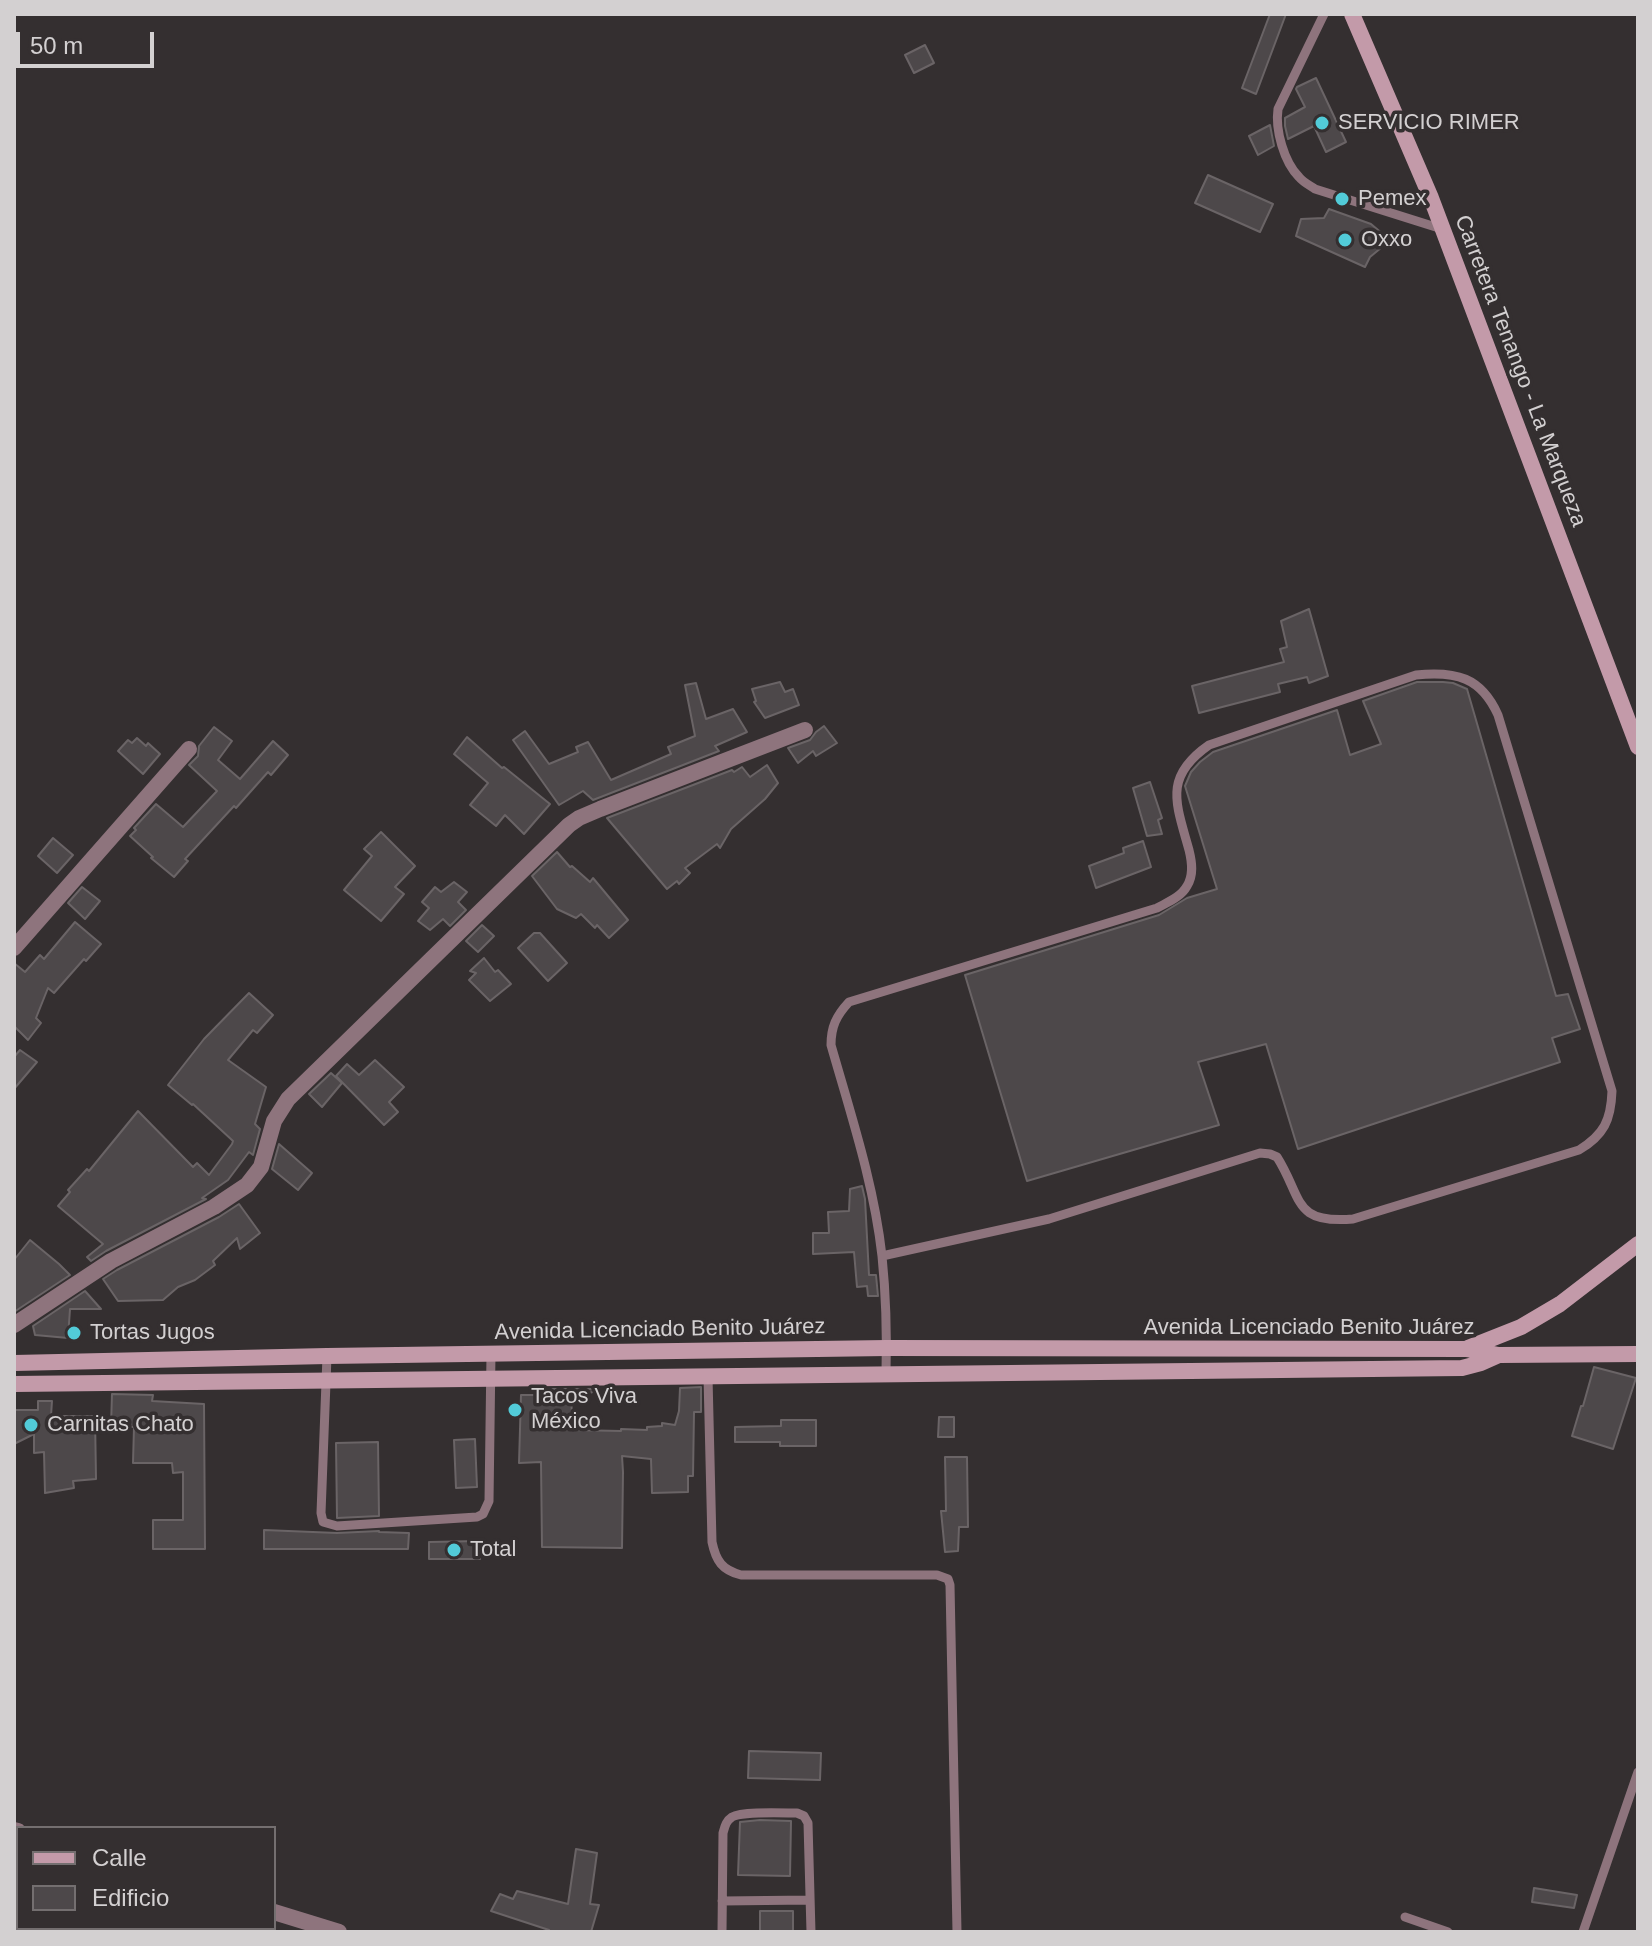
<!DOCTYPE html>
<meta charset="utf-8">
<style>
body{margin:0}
#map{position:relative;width:1652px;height:1946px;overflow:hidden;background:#342f30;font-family:Helvetica,sans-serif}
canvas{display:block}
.frame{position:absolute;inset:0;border:16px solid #d3d0d1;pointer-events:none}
.legend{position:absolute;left:16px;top:1826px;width:260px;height:104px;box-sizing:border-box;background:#342f30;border:2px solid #746f70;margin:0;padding:10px 14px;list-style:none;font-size:24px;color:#d3d0d1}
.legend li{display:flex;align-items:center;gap:16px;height:40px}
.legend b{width:40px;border:2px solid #746f70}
.scale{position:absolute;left:16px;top:32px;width:138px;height:36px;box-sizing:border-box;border:4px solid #d3d0d1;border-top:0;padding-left:10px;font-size:24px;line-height:28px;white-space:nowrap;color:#d3d0d1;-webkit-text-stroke:6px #342f30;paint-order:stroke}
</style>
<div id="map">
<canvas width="1652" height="1946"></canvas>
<div class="frame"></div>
<ul class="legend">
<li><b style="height:10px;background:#c39aa9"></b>Calle</li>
<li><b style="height:22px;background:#4d484a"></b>Edificio</li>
</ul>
<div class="scale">50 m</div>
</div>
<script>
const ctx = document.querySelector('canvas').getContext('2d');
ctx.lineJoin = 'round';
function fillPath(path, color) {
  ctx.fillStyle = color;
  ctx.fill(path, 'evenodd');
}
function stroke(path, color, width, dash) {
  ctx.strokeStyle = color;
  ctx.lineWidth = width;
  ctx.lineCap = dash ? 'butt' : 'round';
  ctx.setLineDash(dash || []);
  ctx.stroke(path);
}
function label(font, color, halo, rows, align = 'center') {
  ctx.font = font + ' Helvetica,sans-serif';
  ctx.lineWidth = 7;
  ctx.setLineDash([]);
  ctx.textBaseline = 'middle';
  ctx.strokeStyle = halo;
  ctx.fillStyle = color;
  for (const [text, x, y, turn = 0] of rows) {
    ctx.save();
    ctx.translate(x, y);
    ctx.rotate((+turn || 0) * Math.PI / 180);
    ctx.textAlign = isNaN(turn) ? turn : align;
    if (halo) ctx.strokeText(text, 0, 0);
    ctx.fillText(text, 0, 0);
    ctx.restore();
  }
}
fillPath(new Path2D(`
 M14 1848 18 1849V1928H87L85 1932H14Z`), '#694251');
const building = new Path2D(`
 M1270 14H1286L1256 94 1242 88Z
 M925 45 934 63 914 73 905 55Z
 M1316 78 1346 142 1326 152 1314 126 1288 139 1285 126V118L1305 107 1296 89 1297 87Z
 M1270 125 1274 146 1258 155 1249 136Z
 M1208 175 1273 204 1260 232 1195 203Z
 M1329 209 1371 224 1384 235 1387 243 1370 257 1365 267 1296 236 1301 219 1324 218Z
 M1309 609 1328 676 1309 683 1307 677 1278 684 1280 692 1199 713 1192 686 1284 662 1280 649 1287 647 1281 621Z
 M780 682 785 692 793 689 799 705 765 718 754 702 756 701 752 689Z
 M1417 682H1443L1453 683 1467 689 1556 996 1568 994 1580 1029 1552 1038 1560 1062 1298 1149 1266 1044 1198 1062 1219 1125 1027 1181 965 975 1159 915 1187 898 1217 889 1185 786 1191 772 1200 762 1213 752 1337 710 1350 755 1381 744 1363 701Z
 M696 683 706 719 733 709 747 732 715 746 719 751 593 800 583 791 559 805 513 740 525 731 549 764 578 752 576 747 588 742 611 780 671 754 668 747 695 736 685 685Z
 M824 726 837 743 816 756 813 751 798 763 788 748 810 740 816 732Z
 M214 727 232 741 218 760 240 779 273 741 288 755 271 775 268 772 236 808 234 806 185 859 188 861 174 877 151 858 153 857 130 836 136 830 134 828 156 804 183 827 217 791 189 765 198 756 199 746Z
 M467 737 502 768 504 767 550 804 524 834 505 815 496 826 470 805 488 783 454 754Z
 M137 738 146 746 148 743 160 754 143 774 118 751 128 740 132 743Z
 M767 765 778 783 765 799 731 829 720 848 717 844 685 868 690 873 679 884 677 881 667 889 607 818 732 770 734 772 742 767 750 777Z
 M1150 782 1162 818 1158 820 1162 834 1147 836 1133 788Z
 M381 832 415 866 395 887 404 894 381 921 344 890 372 856 364 849Z
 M53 838 73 855 57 873 38 856Z
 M1143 841 1151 867 1096 888 1089 866 1124 853 1123 848Z
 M557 852 570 867 572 866 590 882 593 878 628 920 609 938 597 925 595 928 581 914 576 918 557 909 532 876Z
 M454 882 467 892 458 902 466 910 450 926 443 919 430 930 418 921 429 908 422 902 435 887 441 892Z
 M82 887 100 901 85 919 68 903Z
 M75 922 101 944 86 961 84 959 54 993 48 988 36 1018 41 1023 28 1040 14 1026V963L25 972 40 955 44 959Z
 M482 925 494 936 478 952 466 941Z
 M534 933H540L567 963 548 981 518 948Z
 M484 958 495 972 498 970 511 984 490 1001 469 980 476 973 470 971Z
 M249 993 273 1015 257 1033 253 1030 228 1060 266 1087 255 1124 260 1129 253 1155 249 1152 228 1180 202 1198 206 1199 106 1251 91 1261 87 1257 103 1244 58 1206 70 1192 68 1190 87 1169 89 1171 138 1111 193 1167 197 1163 209 1175 232 1144 233 1141 193 1104 192 1105 168 1085 204 1039Z
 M20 1050 37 1062 14 1089V1057Z
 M375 1060 404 1087 389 1102 398 1112 384 1125 336 1076 347 1064 359 1075Z
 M331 1073 342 1083 322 1107 309 1094Z
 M279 1144 312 1173 298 1190 272 1169Z
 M862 1186 865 1199 869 1275H876L878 1296H868L867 1286 857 1287 854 1252 813 1254V1233H829L828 1212 849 1211 850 1189Z
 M239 1204 260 1233 240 1249 237 1238 213 1261 215 1265 195 1280 178 1287 163 1300 118 1301 103 1279 117 1270 219 1217Z
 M30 1240 59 1264 70 1275 14 1312V1260Z
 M85 1291 101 1309H70L68 1338 35 1335 33 1326Z
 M1594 1367 1636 1378 1613 1449 1572 1436 1581 1406H1583Z
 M701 1387V1412H694L693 1476H688V1492L652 1493 651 1459 622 1456 623 1472 622 1548 542 1547 541 1462 519 1463 521 1395H540L539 1389H599L600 1390 571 1398 573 1430 621 1431V1429L647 1430V1427L662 1426V1423L675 1425 679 1411 680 1388Z
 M112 1394 153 1395 152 1401 204 1404 205 1549H153V1520H183V1472L173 1473 172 1463H133L134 1427 111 1426Z
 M38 1401H52L51 1416H95L96 1479 73 1481 74 1488 45 1493 44 1452 34 1453V1434L14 1444V1410H38Z
 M939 1417H954V1437H938Z
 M781 1420H816V1446H780V1442H735V1427L781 1426Z
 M475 1439 477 1487 456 1488 454 1440Z
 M378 1442 379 1516 337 1518 336 1443Z
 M945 1457H967L968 1527H959L958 1551 945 1552 941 1511H946Z
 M264 1530 337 1533 379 1531V1532L409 1533 408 1549H264Z
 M479 1541 480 1559H429V1542Z
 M749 1751 821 1753 820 1780 748 1778Z
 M760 1820 791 1821 790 1876 738 1875 740 1822Z
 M576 1849 597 1853 590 1904 599 1905 591 1932H548L549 1930 491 1911 500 1894 513 1899 517 1891 568 1904Z
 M1534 1888 1577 1895 1574 1908 1532 1902Z
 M760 1911H793V1932H760Z`);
fillPath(building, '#4d484a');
stroke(building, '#6a6466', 2);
stroke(new Path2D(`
 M1324 14 1278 109C1275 130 1284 162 1299 177 1303 182 1309 185 1315 189L1442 229
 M882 1256 1049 1219 1260 1153 1270 1154 1277 1157C1303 1198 1292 1224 1353 1219L1579 1150C1604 1135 1611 1120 1612 1091L1498 715C1481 677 1456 671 1416 675L1209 745C1163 777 1176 803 1189 850 1192 862 1194 875 1187 886 1181 897 1168 902 1157 908L849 1002C836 1016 831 1027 831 1045 851 1115 874 1184 882 1256 886 1295 887 1335 886 1374
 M327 1356 321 1513 323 1522 337 1526 477 1517 483 1514 489 1501 491 1354
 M708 1377 712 1542C716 1561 722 1570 741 1575H937L948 1579 950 1585 957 1932
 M722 1901 810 1900
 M1405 1917 1448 1932
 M722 1932 723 1833C725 1826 726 1821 732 1817 742 1811 784 1813 797 1813L804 1816 808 1823 811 1932
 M1583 1932 1638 1772`), '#8e747d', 9);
stroke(new Path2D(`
 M14 948 189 749
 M14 1325 111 1261 214 1207 247 1185 261 1167 274 1121 288 1099 569 825 579 818 600 809 805 730
 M14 1830 18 1831
 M274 1912 339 1932`), '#8e747d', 16);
stroke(new Path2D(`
 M1352 14 1431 198 1638 747
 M1468 1348 1521 1327 1560 1304 1638 1244
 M14 1363 327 1356 887 1348 1466 1349 1499 1355 1638 1354
 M14 1384 1462 1368 1481 1363 1499 1355`), '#c39aa9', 16);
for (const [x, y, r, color] of [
 [1322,123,8,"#52cbd8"],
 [1342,199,8,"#52cbd8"],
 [1345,240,8,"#52cbd8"],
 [74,1333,8,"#52cbd8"],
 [515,1410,8,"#52cbd8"],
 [31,1425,8,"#52cbd8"],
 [454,1550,8,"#52cbd8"]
]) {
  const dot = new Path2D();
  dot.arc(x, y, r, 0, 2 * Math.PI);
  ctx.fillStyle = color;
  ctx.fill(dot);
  stroke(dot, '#342f30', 3);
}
label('22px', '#d3d0d1', '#342f30', [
 ["SERVICIO RIMER",1338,123],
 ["Pemex",1358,199],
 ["Oxxo",1361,240],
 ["Tortas Jugos",90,1333],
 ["Tacos Viva",531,1397],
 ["México",531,1422],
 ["Carnitas Chato",47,1425],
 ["Total",470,1550]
], 'left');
label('22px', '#d3d0d1', '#342f30', [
 ["Carretera Tenango - La Marqueza",1520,371,69],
 ["Avenida Licenciado Benito Juárez",1309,1328],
 ["Avenida Licenciado Benito Juárez",660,1330,-1]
]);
</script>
